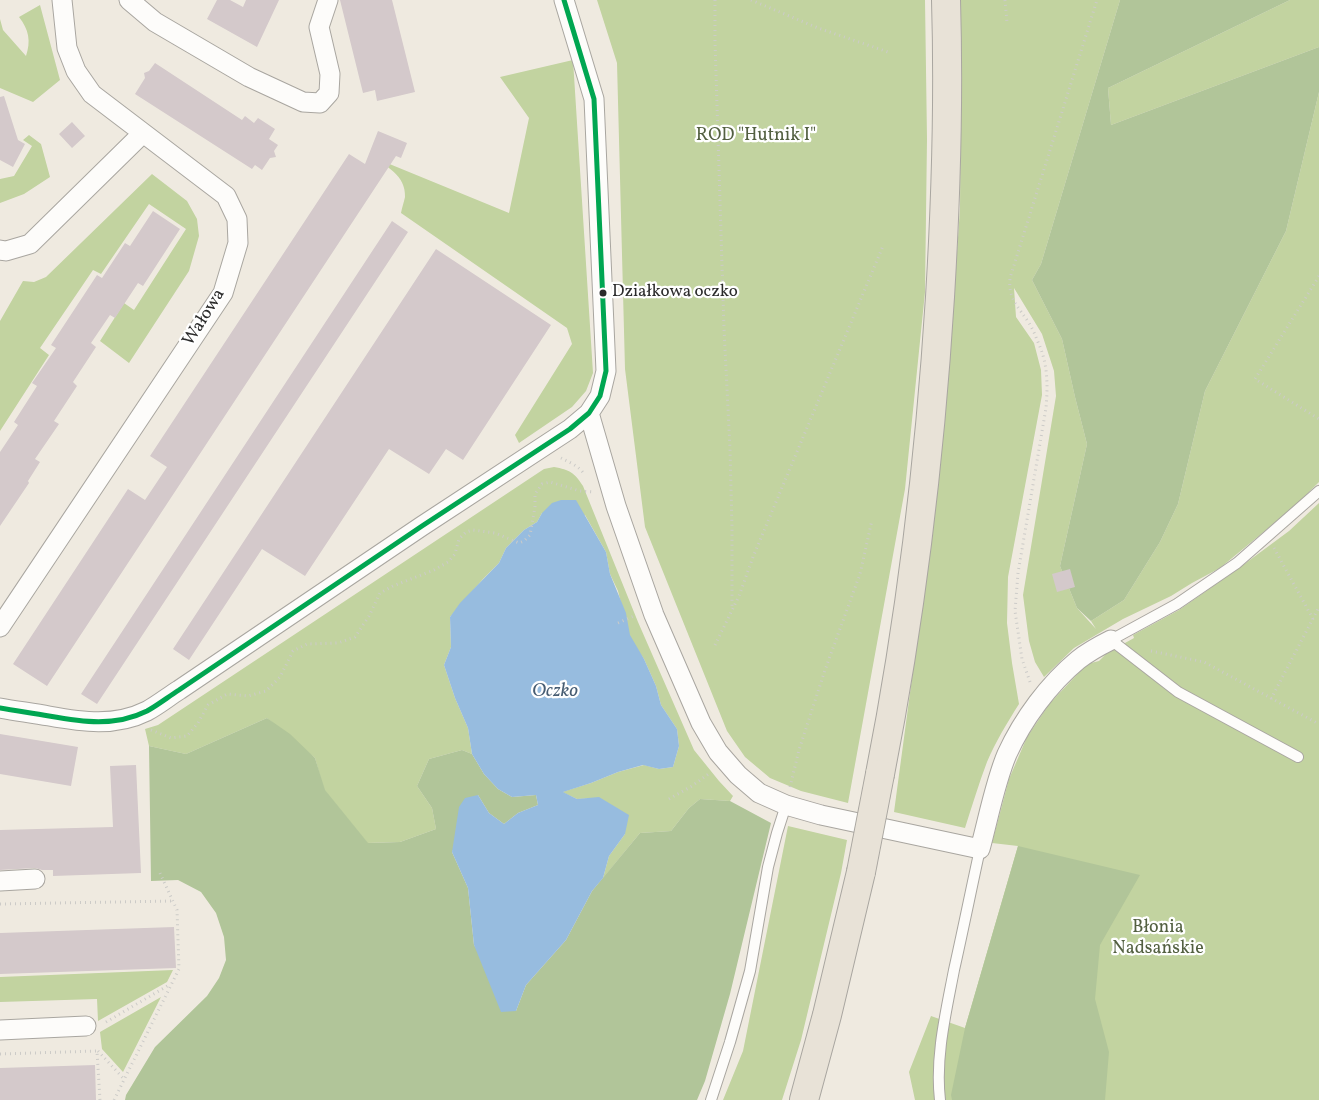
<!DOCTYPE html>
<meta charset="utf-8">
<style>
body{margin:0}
canvas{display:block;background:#efeae0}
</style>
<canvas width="1319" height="1100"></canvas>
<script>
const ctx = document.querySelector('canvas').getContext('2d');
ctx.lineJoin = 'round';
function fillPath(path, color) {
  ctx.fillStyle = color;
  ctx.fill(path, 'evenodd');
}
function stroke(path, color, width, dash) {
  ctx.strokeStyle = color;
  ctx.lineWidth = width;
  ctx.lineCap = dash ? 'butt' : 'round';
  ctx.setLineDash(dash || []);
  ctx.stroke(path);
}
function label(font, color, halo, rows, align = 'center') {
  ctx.font = font + ' Vollkorn,serif';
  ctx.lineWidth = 4.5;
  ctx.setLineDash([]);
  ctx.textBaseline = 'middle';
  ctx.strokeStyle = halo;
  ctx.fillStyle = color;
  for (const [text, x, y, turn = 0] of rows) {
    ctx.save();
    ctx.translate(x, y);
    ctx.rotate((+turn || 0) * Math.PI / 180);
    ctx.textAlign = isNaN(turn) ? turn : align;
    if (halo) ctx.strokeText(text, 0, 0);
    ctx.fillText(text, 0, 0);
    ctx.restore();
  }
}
fillPath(new Path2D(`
 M597 0H925L927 139 925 292 905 489 848 803 801 791 770 778 745 757 727 731 645 527 625 369 617 63Z
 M960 0H1120L1041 264 1032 280 1062 339 1075 397 1087 444 1060 566 1077 608 1096 629 1091 621 1124 600 1160 542 1178 504 1205 391 1286 231 1319 92V482L1295 506 1220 568 1192 583 1171 596 1123 619 1074 648 1044 677 1035 662 1029 641 1023 595 1056 396 1054 371 1042 334 1014 288 1016 317 1034 343 1041 370 1042 395 1008 577 1007 623 1012 663 1019 704C1007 723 996 741 987 762 979 783 972 806 965 828L894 812 930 544 953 312 960 208 961 69Z
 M1290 0H1319V47L1111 125 1108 88Z
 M40 5 60 80 33 102 0 88V19L3 30 26 56C31 41 29 30 19 17Z
 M573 60 593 373 586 391 572 407 519 443 515 435 572 344 567 328 401 213C402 207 404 202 405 197 406 175 386 166 370 156L509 213 529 118 500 77Z
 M29 135 41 144 50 177 24 194 0 203V179L14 176 32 146 23 140Z
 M152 174 187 201 197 219 199 236 189 271 129 363 100 341 124 303 134 310 186 229 149 204 101 274 93 270 40 348 49 355 0 431V321L23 281 34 282 46 277Z
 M554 467C570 470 574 472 583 486L638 622 694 750 719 781 733 796 730 801 700 799 689 808 671 831 640 833 603 878 609 856 625 834 599 798 577 799 562 792 591 783 618 772 644 765 659 769 673 767 679 746 677 729 661 705 656 686 644 659 630 639 618 591 610 574 606 552 585 515 542 513 537 522 524 530 506 548 499 563 483 579 450 617 451 647 444 665 455 698 468 728 472 754 462 750 429 759 417 786 432 808 436 829 400 842 367 843 324 790 315 758 267 718 186 754 149 746 145 729 158 725 544 469Z
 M1319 503V1100H915L909 1072 931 1016 965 1028 1018 846 992 843 1009 779 1027 737 1050 703 1087 664 1099 661 1107 653 1134 638 1133 635 1179 610 1235 571 1289 531Z
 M788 826 847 840 841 873 801 1040 782 1100H723L743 1051Z
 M173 970 167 982 98 1021 97 999 0 1002V977Z
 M161 997 123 1072 102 1049 100 1032Z`), '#c2d3a0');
fillPath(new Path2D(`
 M1120 0H1290L1108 88 1111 125 1319 47V92L1286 231 1205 391 1178 504 1160 542 1124 600 1091 621 1077 608 1060 566 1087 444 1075 397 1062 339 1032 280 1041 264Z
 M267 718 290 734 315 758 325 790 368 843 400 842 436 829 432 808 417 786 429 759 462 750 472 754 484 774 498 789 512 797 536 795 538 805 518 813 504 824 489 813 478 795 452 852 468 888 474 945 516 1011 526 985 566 940 592 891 640 833 671 831 689 808 700 799 730 801 771 823 730 994 705 1081 697 1100H125L126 1095 155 1047 207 996 219 978 226 960 224 937 216 913 201 892 178 880 151 881 149 746 186 754Z
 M1018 846 1140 875 1100 945 1095 999 1109 1052 1105 1100H952L951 1095 965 1028Z`), '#b1c599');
fillPath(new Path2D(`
 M561 500H576L606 552 610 574 626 613 630 635 644 659 656 686 661 705 677 729 679 746 673 767 659 769 643 765 618 772 591 783 563 792 577 799 599 797 629 815 625 834 609 856 603 878 592 891 566 940 526 985 516 1011 501 1012 474 945 468 888 452 852 459 807 465 798 478 795 489 813 504 824 518 813 538 805 536 795 512 797 498 789 484 774 472 754 468 728 455 698 444 665 451 647 450 617 460 603 499 563 506 548 524 530 537 522 542 513 552 503Z`), '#97bcdf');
fillPath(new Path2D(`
 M217 0H230L243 7 246 0H279L257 47 207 19Z
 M340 0H392L415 92 377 101 375 90 363 93Z
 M155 63 242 120 245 116 254 123 258 118 275 129 269 139 278 145 274 151 276 157 270 158 262 170 255 165 252 169 135 94 145 78 144 73 149 71Z
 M4 96 18 140 25 144 13 167 0 160V97Z
 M72 122 85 136 72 148 59 134Z
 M378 131 407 143 401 158 396 156 47 686 13 664 128 489 145 500 167 467 150 456 349 154 365 164Z
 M153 211 180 229 143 286 138 283 115 318 110 315 91 343 96 347 73 382 77 386 54 421 59 424 35 459 40 462 28 481 29 483 0 526V452L18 425 14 422 37 386 32 383 56 348 51 345 97 275 102 278 125 243 130 246Z
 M392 221 408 232 97 704 81 694Z
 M436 249 551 325 463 460 446 449 429 474 389 449 305 576 262 549 189 660 173 649Z
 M1070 569 1075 587 1057 592 1052 574Z
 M0 734 78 747 71 786 0 774Z
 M136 765 141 873 53 876V870H42L35 868 0 870V830L113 827 110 766Z
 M174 927 176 968 0 974V933Z
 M95 1065 96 1100H0V1068Z`), '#d4c9cb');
const lane = new Path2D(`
 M1298 757 1178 692 1111 640 1177 604 1237 563 1319 491
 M711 1100 730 1042 750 971 768 867 777 833 786 805
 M940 1100C935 1057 946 1012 954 970 963 930 971 890 980 849`);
const street = new Path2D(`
 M129 0 155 22 249 77 303 102 320 103 329 93 330 74 319 27 328 0
 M0 250 6 251 30 244 143 133
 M589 413 616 506 654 615 701 723 718 752 738 775 759 793 786 805 821 815 980 849C988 820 995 782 1007 754 1023 719 1049 684 1078 660 1088 652 1099 646 1111 640
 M0 627 223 293 238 243 237 219 226 196 92 94 76 71 67 48 62 0
 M0 708C16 711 33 713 49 716 82 722 115 727 147 711 158 705 168 697 179 690L422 526 570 429 589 413 600 396 606 371 594 99 564 0
 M0 881 35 879
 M0 1030 86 1026`);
const primary = new Path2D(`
 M880 774C911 617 930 457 940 297 946 198 949 99 946 0
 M804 1100 827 1015 861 872`);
stroke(lane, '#a9a6a0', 12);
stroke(street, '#a9a6a0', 21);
stroke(primary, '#a9a6a0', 30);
stroke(new Path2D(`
 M715 0V42L724 328 730 449 732 528V609
 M751 0 818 28 888 52
 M1005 0 1007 22
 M1319 276 1255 379 1319 419
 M561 458C569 462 579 466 584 474
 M1274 548 1313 619
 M618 623 634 616
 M715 645 739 596 753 557 883 246
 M1151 651 1204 662 1319 724
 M1030 682 1022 659 1015 611 1018 573 1046 408C1048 385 1048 362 1037 340 1035 334 1032 328 1029 323 1018 306 1008 299 1010 278L1097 0
 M1271 699 1319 607
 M151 730 171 738 187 736 198 723 208 705 227 694 248 696 266 691 280 677 293 651 307 644 338 643 355 637 369 616 380 593 393 586 434 570 448 562 455 554 459 539 466 532 473 530 495 533 519 543 524 541 530 535 535 507V494L542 484 550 482 580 491 593 492
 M790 787 799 750 825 670 860 574 872 520
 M669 799 692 786 710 773
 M0 904 173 901
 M106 1022 169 985
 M98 1051 124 1079
 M0 1054 97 1051 100 1100
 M114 1100 179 969 177 910 159 871`), '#cccbc8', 3, [1, 4]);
stroke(lane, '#fdfcfa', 10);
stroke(street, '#fdfcfa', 19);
stroke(primary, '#e8e2d7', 28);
const primaryBridge = new Path2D(`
 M861 872 880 774`);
stroke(primaryBridge, '#a9a6a0', 30, []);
stroke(primaryBridge, '#e8e2d7', 28);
stroke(new Path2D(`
 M0 708C16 711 33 713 49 716 82 722 115 727 147 711 158 705 168 697 179 690L422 526 570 429 589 413 600 396 606 371 594 99 564 0`), '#00a651', 5);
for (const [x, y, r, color] of [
 [603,293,4.5,"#2b2b2b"]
]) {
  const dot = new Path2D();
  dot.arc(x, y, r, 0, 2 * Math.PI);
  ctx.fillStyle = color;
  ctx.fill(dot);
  stroke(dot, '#fff', 2);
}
label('17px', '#2b2b2b', '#fff', [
 ["Działkowa oczko",612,293]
], 'left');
label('18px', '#536041', '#fff', [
 ["ROD \"Hutnik I\"",756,137],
 ["Błonia",1158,929],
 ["Nadsańskie",1158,950]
]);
label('18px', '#2b2b2b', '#fff', [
 ["Wałowa",205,318,-58]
]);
label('italic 19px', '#475d73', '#fff', [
 ["Oczko",555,693]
]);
</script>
